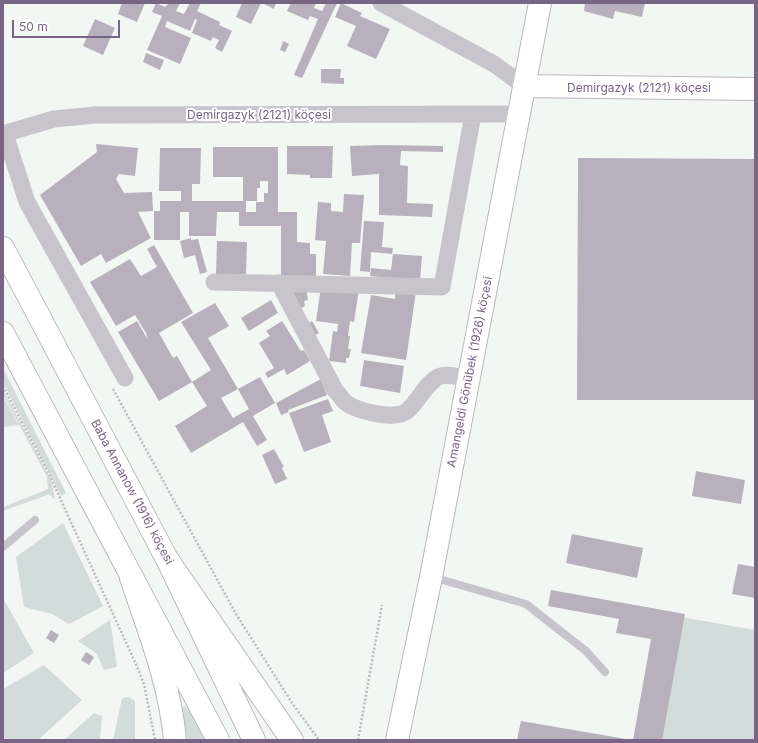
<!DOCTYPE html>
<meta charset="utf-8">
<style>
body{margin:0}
#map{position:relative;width:758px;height:743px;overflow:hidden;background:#f3f7f4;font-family:Inter,sans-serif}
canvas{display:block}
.frame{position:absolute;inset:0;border:4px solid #786585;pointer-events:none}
.scale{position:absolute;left:12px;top:20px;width:108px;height:18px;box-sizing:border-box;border:2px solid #786585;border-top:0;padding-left:5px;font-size:12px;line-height:14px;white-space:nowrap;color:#786585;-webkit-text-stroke:3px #fff;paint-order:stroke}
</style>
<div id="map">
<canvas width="758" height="743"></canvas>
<div class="frame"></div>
<div class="scale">50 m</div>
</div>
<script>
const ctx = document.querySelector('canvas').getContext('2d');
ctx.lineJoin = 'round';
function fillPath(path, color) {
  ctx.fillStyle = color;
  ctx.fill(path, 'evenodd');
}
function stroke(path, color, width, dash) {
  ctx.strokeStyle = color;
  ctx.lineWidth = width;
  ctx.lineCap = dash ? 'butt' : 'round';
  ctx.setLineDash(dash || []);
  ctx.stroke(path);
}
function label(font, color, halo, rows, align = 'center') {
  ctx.font = font + ' Inter,sans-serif';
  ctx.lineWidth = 4;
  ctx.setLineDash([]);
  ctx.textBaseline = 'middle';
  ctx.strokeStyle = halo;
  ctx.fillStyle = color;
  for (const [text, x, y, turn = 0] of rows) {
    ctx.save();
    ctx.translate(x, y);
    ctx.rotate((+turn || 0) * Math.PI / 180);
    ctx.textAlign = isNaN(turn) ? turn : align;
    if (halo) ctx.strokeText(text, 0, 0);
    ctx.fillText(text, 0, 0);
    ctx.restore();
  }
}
fillPath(new Path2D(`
 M3 368 66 493 61 496 3 382Z
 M3 390 51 480 55 498 53 499 50 494 3 511V507L48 489 47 477 3 394Z
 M3 396 19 425 3 427Z
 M63 523 103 606 69 624 52 614 24 607 16 557Z
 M3 598 34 653 3 673Z
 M676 616 755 630V740H654Z
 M110 620 117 667 104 670 96 653 78 641Z
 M44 665 82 700 38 740H3V689Z
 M129 697 135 701V740H113L122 698Z
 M185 706 190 712 204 740H188L181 711 182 708Z
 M94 713 102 716 100 740H64Z`), '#d2dcda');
fillPath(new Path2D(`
 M122 3H145L137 22 118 14Z
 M156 3 165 7 169 3H180L176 11 184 14 190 3H201L197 11 220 22 219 25 232 31 222 52 215 48 219 40 213 37 211 41 192 33 197 20 195 19 190 31 167 21 165 27 191 38 180 64 147 50 162 16 152 12Z
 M242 3H261L251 24 236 17Z
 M262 3H276L274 9Z
 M291 3H316L314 8 322 11 326 3H337L302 78 294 75 318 19 310 16 308 20 287 11Z
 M341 3 362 13 360 16 390 29 376 59 347 46 356 26 335 17Z
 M585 3H645L642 17 615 11 613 19 584 11Z
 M95 19 115 28 103 55 83 46Z
 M283 41 289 44 285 52 280 50Z
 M146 53 164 60 160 70 143 62Z
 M321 69H341L340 78H344V84L321 83Z
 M96 144 138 148 135 176 119 174 116 179 124 193 152 192 153 211 138 212 151 238 106 263 101 254 81 266 40 195 97 152Z
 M380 145 443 146V152L401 151 400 165 408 166 407 203 433 204 432 217 379 215V174L352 176 350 146Z
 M287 146H333L332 178H310V175L287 174Z
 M213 147H278V212H297V242L310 243V254H316V276H281V226H239V212H217L216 236H189V212H180V240H154V211H160V201H181V191H159L160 148H201L200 184H192V201H243V177H213ZM260 181H268V193H264V202H256V212H246V201H257V188H260Z
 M578 158 755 159V400H577Z
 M344 194 364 195 360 243H352L350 276 323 274 326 241 315 240 318 202 331 203V211L343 212Z
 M364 221 384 222 382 247 393 248 392 254 371 252 370 272 360 271Z
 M191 238V240L198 239 207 272 200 274 195 255 184 258 180 241Z
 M217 241 247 242 246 274H216Z
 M154 245 193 313 159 333 173 358 177 356 192 382 159 401 118 332 137 321 148 340 146 333 135 315 116 326 90 282 130 259 141 276 157 267 147 249Z
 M393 254 422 256 420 281 370 276 371 268 391 270Z
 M321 287 359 289 354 322 350 321 348 336H350L348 349H351L349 358H346V363L329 361 333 331 337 332 338 324 316 321Z
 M306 289 308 300 304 301 305 306 298 310 288 293Z
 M395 290 416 292 406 360 361 353 371 295 395 299Z
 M271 300 278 313 249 331 241 318Z
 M215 303 229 326 208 338 238 389 221 398 233 418 249 409 238 389 260 377 275 403 253 416 267 440 257 446 243 422 191 453 175 426 207 406 192 382 211 370 181 322Z
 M282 321 301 351 304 350 310 361 287 375 284 369 268 378 265 373 274 368 259 343 270 336 266 331Z
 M312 321 319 333 313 336 307 324Z
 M364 360 404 366 400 393 360 386Z
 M321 379 327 395 288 410 289 412 281 415 276 403Z
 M328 399 333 411 322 415 331 442 304 452 289 413Z
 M274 449 284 467 282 468 287 479 275 484 262 455Z
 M696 471 745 480 741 504 692 496Z
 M572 534 643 548 637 578 566 563Z
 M738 564 755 567V598L732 594Z
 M551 590 685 614 662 740H633L651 639 616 633 619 619 548 606Z
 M51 630 59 635 54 643 46 638Z
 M86 652 94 657 89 665 81 660Z
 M521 721 626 739V740H517Z`), '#b8b1bd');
const secondary = new Path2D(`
 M524 86 755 89
 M397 740 431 577 540 3`);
const primary = new Path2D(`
 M3 248 167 559 254 740
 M3 333 218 740`);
const highway = new Path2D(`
 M167 559 292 740
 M131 578C149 631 170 684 175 740`);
stroke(secondary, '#bcb6c0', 24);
stroke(primary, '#bcb7bf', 24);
stroke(highway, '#b9b5bc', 24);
stroke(new Path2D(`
 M3 386 48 472 135 662 144 684 155 740
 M113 389 236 614 292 703 319 740
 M358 740 382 605`), '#bdb9bf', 2.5, [2, 2]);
stroke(new Path2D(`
 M3 547 35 520
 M432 577 526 604 586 651 605 672`), '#c8c4cb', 8);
stroke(new Path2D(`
 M381 3 494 64 524 86
 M3 134 54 119 95 115 518 114
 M5 134 27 202 125 378
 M214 282 442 287 473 114
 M279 283 335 390C338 393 341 398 345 402 356 411 395 421 407 411 419 401 424 385 438 377 447 373 459 377 469 379`), '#c8c4cb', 17);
stroke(secondary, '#fff', 22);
stroke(primary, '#fff', 22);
stroke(highway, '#fff', 22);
label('12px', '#786585', '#fff', [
 ["Demirgazyk (2121) köçesi",639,88],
 ["Demirgazyk (2121) köçesi",259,115],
 ["Amangeldi Gönübek (1926) köçesi",470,372,-79],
 ["Baba Annanow (1916) köçesi",132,492,62]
]);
</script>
